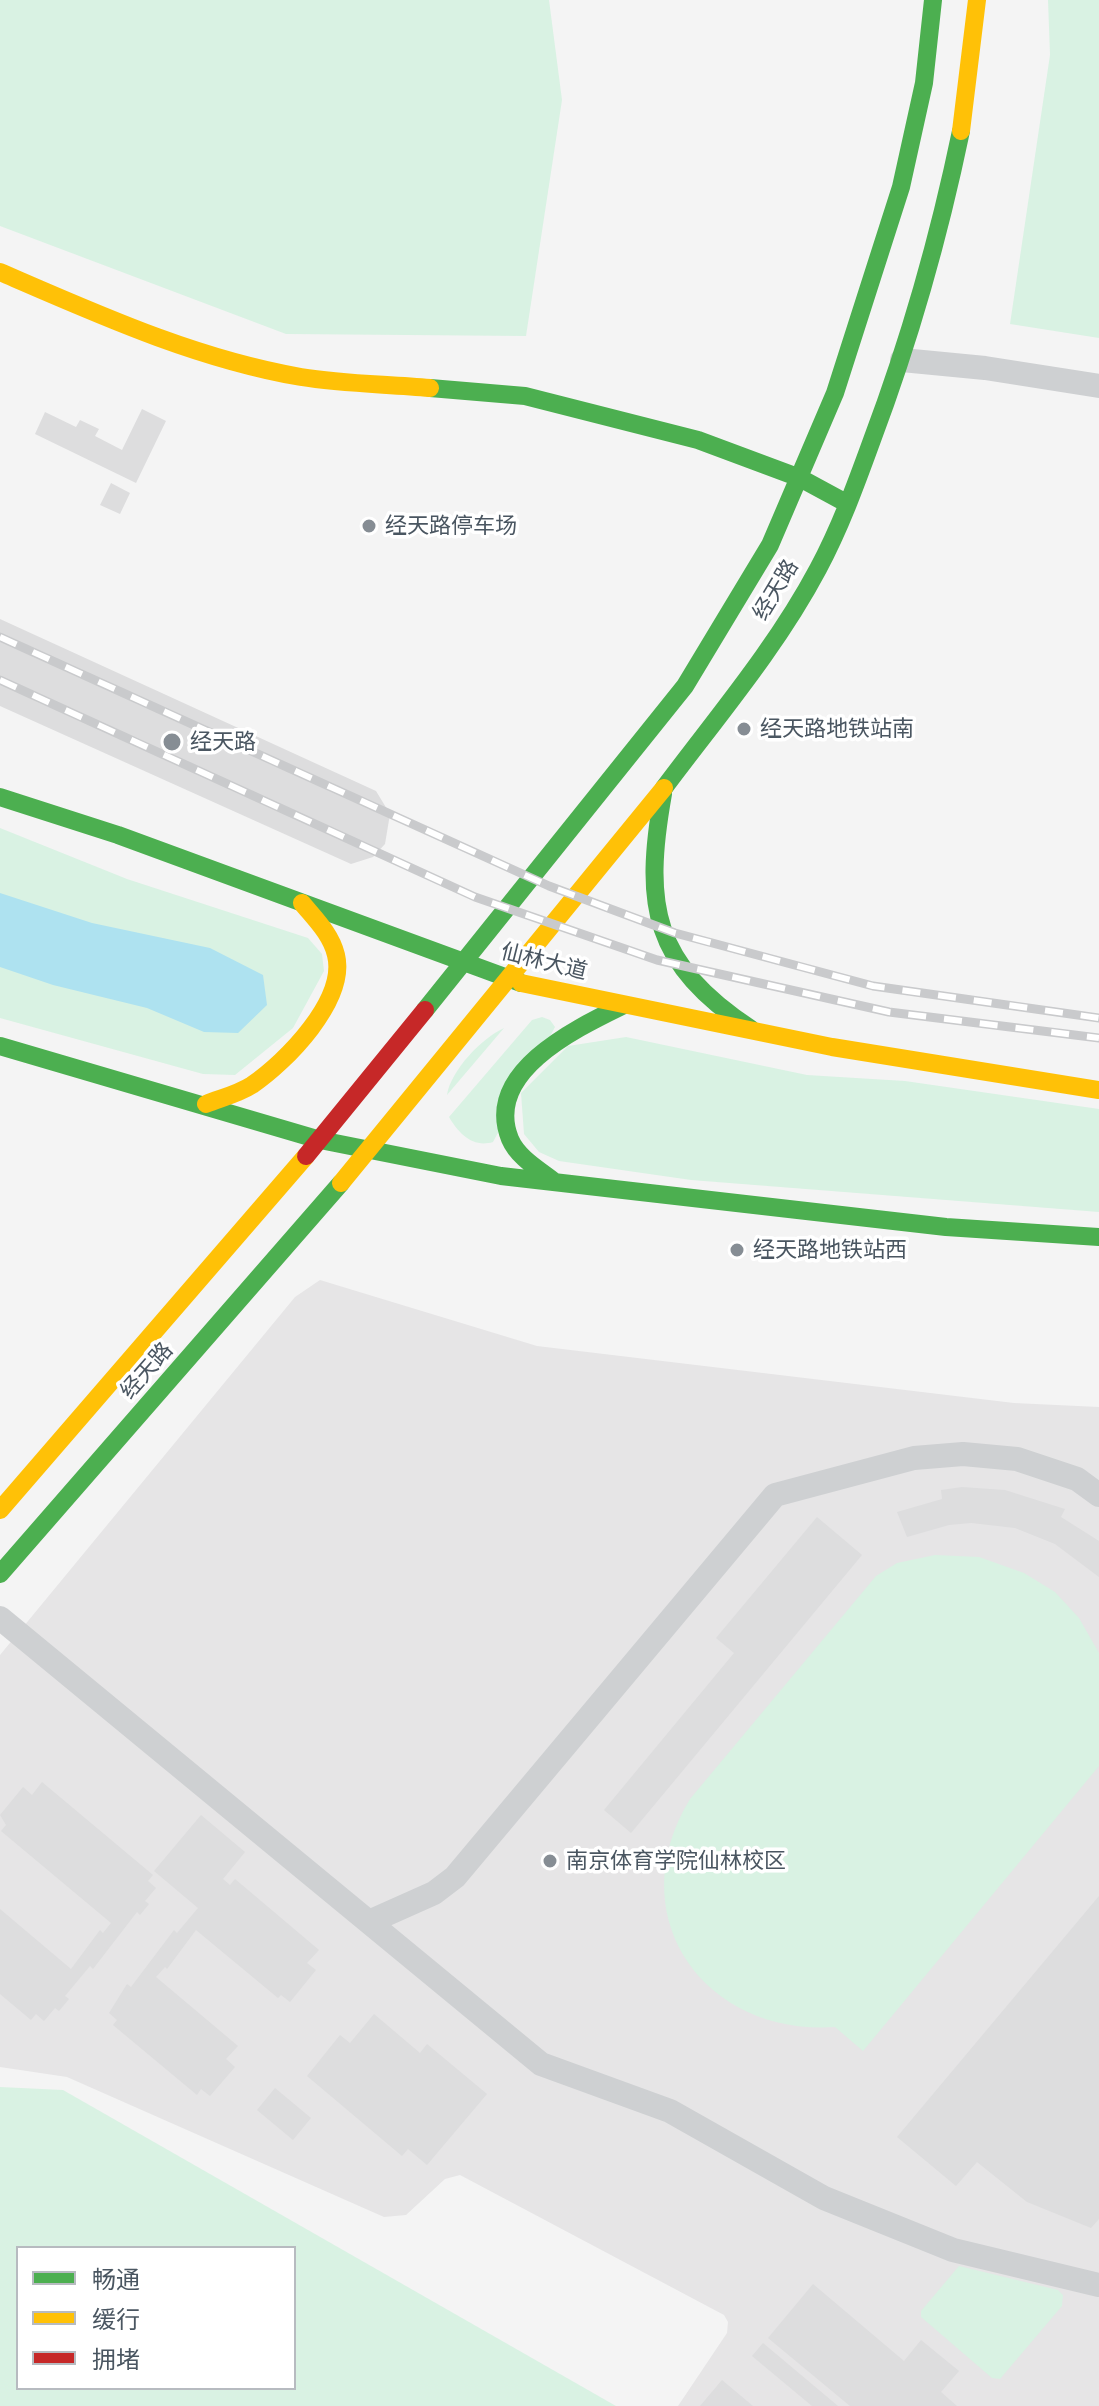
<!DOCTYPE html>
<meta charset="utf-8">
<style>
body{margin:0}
#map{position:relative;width:1099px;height:2406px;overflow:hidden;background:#f4f4f4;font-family:"Alegreya Sans","Noto Sans SC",sans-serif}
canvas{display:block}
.legend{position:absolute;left:16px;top:2246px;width:280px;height:144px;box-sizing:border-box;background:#fff;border:2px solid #b7bbc0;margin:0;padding:10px 14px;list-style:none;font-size:24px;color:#4a5661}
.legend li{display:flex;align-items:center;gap:16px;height:40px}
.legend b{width:40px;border:2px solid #b7bbc0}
</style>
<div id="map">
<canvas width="1099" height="2406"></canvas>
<ul class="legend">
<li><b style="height:10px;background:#4caf50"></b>畅通</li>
<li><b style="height:10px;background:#ffc107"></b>缓行</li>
<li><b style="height:10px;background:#c62828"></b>拥堵</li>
</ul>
</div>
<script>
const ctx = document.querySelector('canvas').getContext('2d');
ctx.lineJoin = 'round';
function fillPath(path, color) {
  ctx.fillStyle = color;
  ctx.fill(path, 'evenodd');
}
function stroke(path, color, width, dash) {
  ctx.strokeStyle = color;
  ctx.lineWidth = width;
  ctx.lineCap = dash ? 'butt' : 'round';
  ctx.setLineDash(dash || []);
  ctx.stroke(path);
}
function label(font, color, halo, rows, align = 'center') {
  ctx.font = font + ' "Alegreya Sans","Noto Sans SC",sans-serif';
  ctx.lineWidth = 7;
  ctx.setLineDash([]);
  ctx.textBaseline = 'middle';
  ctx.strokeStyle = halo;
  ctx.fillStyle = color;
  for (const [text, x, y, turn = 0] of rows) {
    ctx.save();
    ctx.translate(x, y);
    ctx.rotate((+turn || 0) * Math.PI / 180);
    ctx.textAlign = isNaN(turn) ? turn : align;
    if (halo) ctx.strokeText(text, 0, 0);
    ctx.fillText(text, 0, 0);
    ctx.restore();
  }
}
fillPath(new Path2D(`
 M320 1280 537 1346 1014 1403 1099 1407V2406H678L727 2333 728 2322 724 2315 460 2175 445 2179 406 2215 384 2217 67 2077 0 2067V1655L295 1297Z`), '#e6e5e6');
fillPath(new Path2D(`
 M0 0H549L562 100 526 336 286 334 0 226Z
 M1048 0H1099V338L1010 324 1050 55Z
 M0 828 127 879 308 938 322 954 324 971 293 1028 235 1075 203 1074 0 1018Z
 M542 1017 550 1020 555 1027 493 1142C473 1148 459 1134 449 1117L532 1020Z
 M504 1028 447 1095C451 1070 482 1038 504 1028Z
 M626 1037 807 1075 905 1081 1099 1109V1212L691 1180 559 1161 539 1152 524 1134 521 1093 568 1046Z
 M935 1555 979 1557 1024 1573 1055 1592 1079 1618 1099 1653V1766L863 2051 835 2027C703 2036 619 1915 690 1799L876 1576 897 1563Z
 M0 2087 63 2090 616 2406H0ZM18 2248H294V2388H18Z
 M959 2266 1058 2290 1063 2295 1062 2306 1000 2379 992 2378 921 2317V2311Z`), '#d9f2e3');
fillPath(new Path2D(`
 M0 893 92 923 210 948 263 975 267 1005 238 1033 204 1032 147 1008 53 985 0 967Z`), '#aee2f0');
fillPath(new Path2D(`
 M142 409 166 421 136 483 35 434 45 412 76 427 80 420 99 429 95 436 122 450Z
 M111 483 130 493 120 514 100 505Z
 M0 619 376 791 390 814 385 844 373 857 351 864 0 706Z
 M962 1487 1005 1490 1065 1509 1061 1517 1099 1541V1577L1055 1544 1015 1528 971 1523 949 1525 907 1537 897 1512 942 1499 941 1490Z
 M817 1517 862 1555 631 1833 604 1810 734 1653 716 1638Z
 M42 1782 153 1875 148 1881 156 1888 145 1901 149 1904 140 1915 137 1912 93 1969 90 1966 65 1996 69 1999 59 2011 55 2008 44 2021 36 2014 31 2020 0 1994V1909L71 1969 100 1930 103 1933 111 1923 1 1831 6 1825 0 1815 23 1787 32 1795Z
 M201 1815 245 1852 223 1879 230 1885 235 1879 319 1950 307 1963 316 1970 290 2002 281 1995 278 1998 196 1930 167 1969 165 1967 156 1977 238 2046 226 2059 235 2067 210 2096 201 2089 197 2095 113 2025 117 2020 109 2013 127 1984 131 1987 174 1930 177 1933 198 1908 154 1871Z
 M1099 1896V2219L1091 2228 1027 2202 977 2162 956 2186 897 2137Z
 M374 2014 420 2053 427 2044 487 2094 427 2165 408 2149 402 2156 307 2076 340 2035 350 2043Z
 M275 2088 311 2118 293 2140 257 2110Z
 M813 2284 904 2361 921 2340 959 2371 941 2392 957 2406H850L768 2338Z
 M763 2343 838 2406H812L752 2356Z
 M722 2380 753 2406H700Z`), '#ddddde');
stroke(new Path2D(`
 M902 360 985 368 1099 386
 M0 1618 541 2064 670 2111 824 2198 953 2250 1099 2285
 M369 1922 434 1893 455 1877 775 1495 914 1458 963 1454 1017 1459 1077 1479 1099 1495`), '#ced0d2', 24);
stroke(new Path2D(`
 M430 388 525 396 698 440 800 478 848 504
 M664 788C717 717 776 648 818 569 840 528 856 484 872 440 910 339 939 237 961 131
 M663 794C643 906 653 964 751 1029
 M0 797 118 835 521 983
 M425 1010 685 686 770 545 835 393 901 187 924 83 933 0
 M0 1046 320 1140 501 1176 946 1227 1099 1237
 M555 1182C540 1170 518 1158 510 1139 483 1072 577 1028 624 1005
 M0 1574 341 1183`), '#4caf50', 18);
stroke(new Path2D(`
 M961 131 977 0
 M0 272C97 314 196 359 301 377 343 384 387 384 430 388
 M521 983 832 1047 1099 1090
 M206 1104C221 1098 238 1094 252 1085 286 1062 347 1000 336 955 331 934 315 919 302 903
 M341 1183 664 788
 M0 1510 306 1156`), '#ffc107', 18);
stroke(new Path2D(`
 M306 1156 425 1010`), '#c62828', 18);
const rail = new Path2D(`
 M0 637 549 886 675 933 873 986 1099 1018
 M0 680 475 897 657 960 889 1012 1099 1038`);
stroke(rail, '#c9cacc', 9);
stroke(rail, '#fff', 6, [18]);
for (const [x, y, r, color] of [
 [369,526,8,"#868d94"],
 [744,729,8,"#868d94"],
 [172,742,10,"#868d94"],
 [737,1250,8,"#868d94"],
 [550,1861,8,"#868d94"]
]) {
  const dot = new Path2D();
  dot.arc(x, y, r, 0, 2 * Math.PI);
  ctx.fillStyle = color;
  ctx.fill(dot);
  stroke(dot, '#fff', 3);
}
label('22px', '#4a5661', '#fff', [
 ["经天路停车场",385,526],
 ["经天路地铁站南",760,729],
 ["经天路",190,742],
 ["经天路地铁站西",753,1250],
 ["南京体育学院仙林校区",566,1861]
], 'left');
label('22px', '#4a5661', '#fff', [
 ["经天路",776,590,-59],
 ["仙林大道",544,962,14],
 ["经天路",147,1371,-49]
]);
</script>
